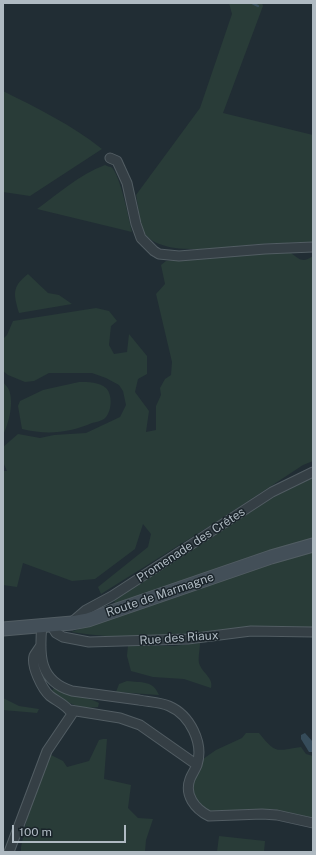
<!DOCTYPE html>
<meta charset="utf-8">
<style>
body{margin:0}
#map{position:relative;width:316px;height:855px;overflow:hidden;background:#212d34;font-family:"Public Sans",sans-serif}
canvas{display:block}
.frame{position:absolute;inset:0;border:4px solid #afbac2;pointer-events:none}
.scale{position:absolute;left:12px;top:825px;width:114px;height:18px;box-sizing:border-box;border:2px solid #afbac2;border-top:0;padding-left:5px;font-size:12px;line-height:14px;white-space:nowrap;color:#afbac2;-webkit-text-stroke:3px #1a242a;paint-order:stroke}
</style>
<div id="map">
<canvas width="316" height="855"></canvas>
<div class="frame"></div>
<div class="scale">100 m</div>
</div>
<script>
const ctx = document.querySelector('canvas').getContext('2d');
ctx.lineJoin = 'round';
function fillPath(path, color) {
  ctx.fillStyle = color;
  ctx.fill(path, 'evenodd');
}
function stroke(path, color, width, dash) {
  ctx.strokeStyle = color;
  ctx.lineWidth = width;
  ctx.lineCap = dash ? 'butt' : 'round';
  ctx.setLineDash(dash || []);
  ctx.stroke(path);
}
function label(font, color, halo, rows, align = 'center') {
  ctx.font = font + ' "Public Sans",sans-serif';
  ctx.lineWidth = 3;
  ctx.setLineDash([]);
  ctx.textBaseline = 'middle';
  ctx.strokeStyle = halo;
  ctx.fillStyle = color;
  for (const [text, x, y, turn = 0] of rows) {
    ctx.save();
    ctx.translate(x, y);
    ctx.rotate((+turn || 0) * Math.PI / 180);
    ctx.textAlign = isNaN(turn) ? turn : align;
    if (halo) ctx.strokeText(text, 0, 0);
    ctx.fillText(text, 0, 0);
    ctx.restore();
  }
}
fillPath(new Path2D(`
 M229 3H262L263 6 223 113 313 135V242C292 243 270 243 249 245 221 247 163 258 144 233 140 228 138 203 136 195L200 108 232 14Z
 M3 91C37 108 72 125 102 149L30 196 3 192Z
 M105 165C106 166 111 167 111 167 120 173 129 220 132 232L37 209C59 193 79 175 105 165Z
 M291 253C300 260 303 263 313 256V461L303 465 224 517 101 594 98 587 148 547 151 534 143 524 135 549 95 579 72 581 23 563 17 587 3 585V471H7L3 462V447L18 434 40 438 54 435 86 433 120 417 126 405 123 391 119 385 106 378 92 373H49L34 381 25 382 8 375 3 371V339L7 335 13 321 96 308 109 311 117 321 111 326 109 345 114 354 127 352 129 334 147 356V374L138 379 135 392 149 411 146 432 156 430V406L161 395 160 388 165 379 171 375 172 362 156 294 165 284 161 265 166 261 256 254Z
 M28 274 48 293 59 295 72 304 19 313C14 295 11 287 28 274Z
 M3 382C5 385 8 387 9 390 14 403 9 423 3 435Z
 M79 382C88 382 99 382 106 388 113 395 112 413 104 419 101 421 96 422 92 423 69 433 47 435 22 429L18 406 20 401 43 390Z
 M313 478V539L256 555 115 605 114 599 274 497Z
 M313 552V628C291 627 269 627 246 629 222 631 198 636 174 637 140 639 104 637 71 632L123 613 299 555Z
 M200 643C200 649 198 657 199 663 202 673 214 678 211 688L184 679 153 677 131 671 127 656 128 645 174 646Z
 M127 681C142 683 153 680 159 695L116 692 119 684Z
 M54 688C67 697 85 695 99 703L98 707C77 710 69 703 52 691Z
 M3 698 19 706 39 709 37 713 3 710Z
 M246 733H259C276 754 275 751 301 747L306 754 313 756V818L273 809 240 810 218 813 211 812 199 805 192 789 194 782 203 759 216 750 242 738Z
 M103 739H107L104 779 131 785 128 808 138 818 153 819 146 840 145 852 85 851 78 852H21V847L27 818 49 754 63 761 67 767 89 761 99 740Z
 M219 836 265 841 264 852H217Z`), '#293c38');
fillPath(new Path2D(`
 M305 733 313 742V752H309L301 739V735Z`), '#364c5a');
stroke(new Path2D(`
 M252 3 258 6`), '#364c5a', 2.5);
const street = new Path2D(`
 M110 158 117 161 127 183 136 224 141 238 154 251 159 254 179 256 265 249 313 247
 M72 622 86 610 112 596 272 492 313 472
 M42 625C39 655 39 681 72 691 94 694 116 697 139 700 148 702 160 702 169 706 190 715 204 743 197 765 195 770 192 774 190 779 184 795 195 809 209 816L262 814 277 815 313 823
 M51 625 56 633 63 637 89 642 188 639 251 631 313 632
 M70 710 120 718 140 725 197 765
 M9 852 47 751 72 714C67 705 58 702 50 696 42 689 31 666 34 656 36 652 39 649 41 645`);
const secondary = new Path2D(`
 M3 629 72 623 88 620 271 557 313 545`);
stroke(street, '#525d63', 11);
stroke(secondary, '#525d63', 15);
stroke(street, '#353f45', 9);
stroke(secondary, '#434f58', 13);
label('12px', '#afbac2', '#1a242a', [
 ["Promenade des Crêtes",191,545,-33],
 ["Route de Marmagne",160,595,-19],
 ["Rue des Riaux",179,638,-4]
]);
</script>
